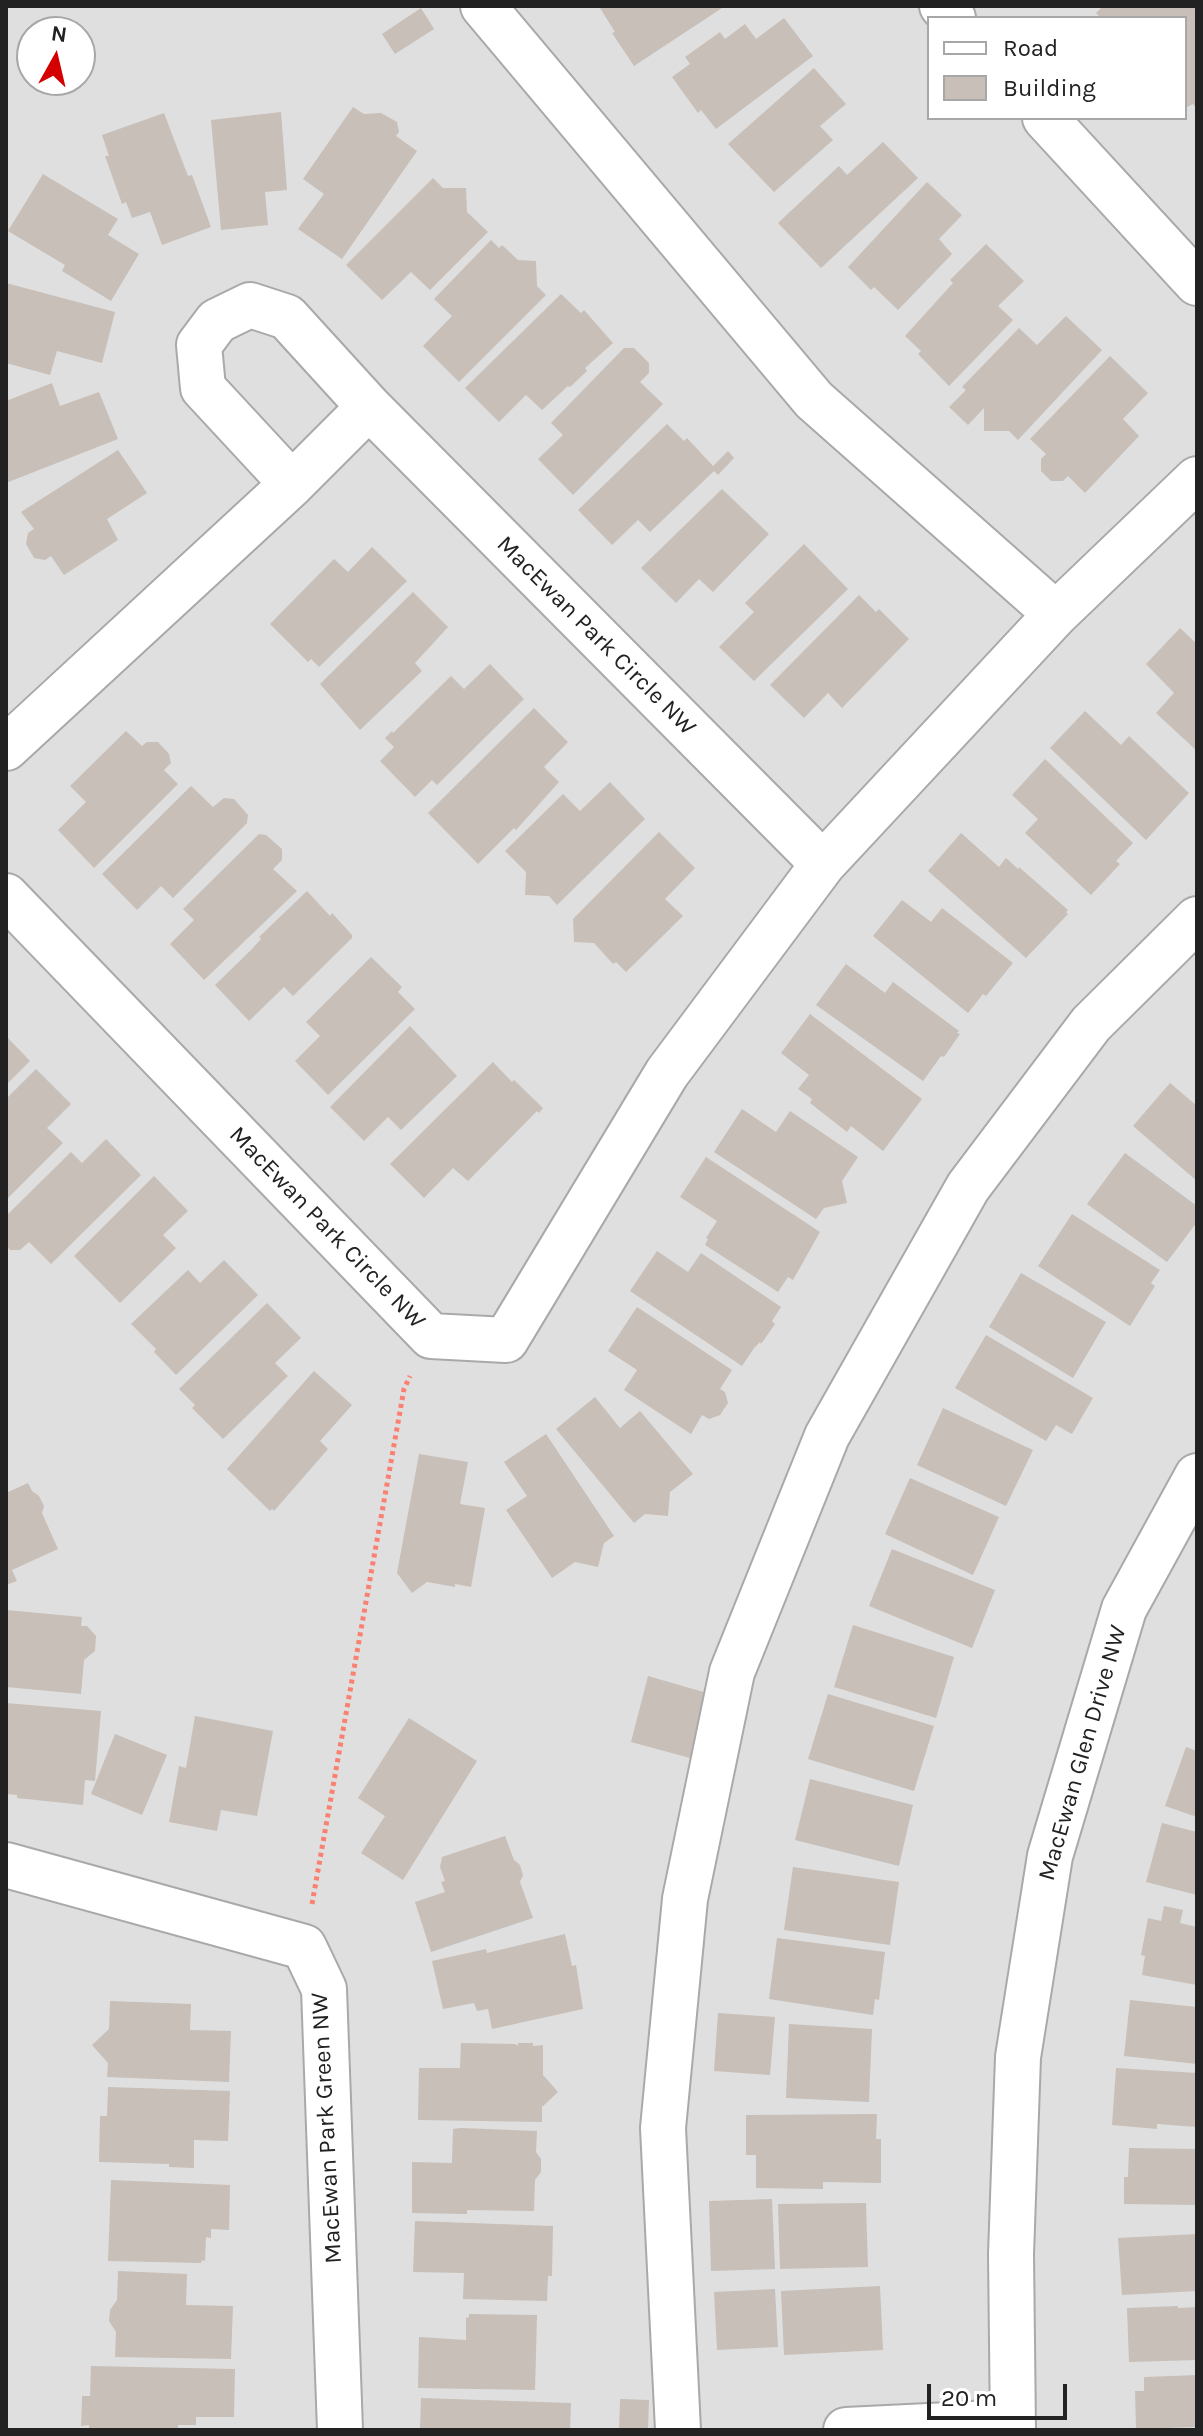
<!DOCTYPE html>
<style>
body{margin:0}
#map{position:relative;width:1203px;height:2436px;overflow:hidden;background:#f2efe9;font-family:Karla,sans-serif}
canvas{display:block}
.frame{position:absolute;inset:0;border:8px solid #222;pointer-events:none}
.legend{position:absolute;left:927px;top:16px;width:260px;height:104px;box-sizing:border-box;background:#fff;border:2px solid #a7a7a7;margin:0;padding:10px 14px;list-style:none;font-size:24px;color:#222}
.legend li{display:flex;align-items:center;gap:16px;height:40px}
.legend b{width:40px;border:2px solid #a7a7a7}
.north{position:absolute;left:16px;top:16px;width:80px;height:80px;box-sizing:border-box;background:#fff;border:2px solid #a7a7a7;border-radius:50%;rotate:8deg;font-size:22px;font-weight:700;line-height:32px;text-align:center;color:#222}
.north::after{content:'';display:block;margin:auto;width:28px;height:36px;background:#d40000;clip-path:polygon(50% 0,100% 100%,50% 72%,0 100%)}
.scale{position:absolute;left:927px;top:2384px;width:140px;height:36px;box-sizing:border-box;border:4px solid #222;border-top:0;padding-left:10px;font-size:24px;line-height:28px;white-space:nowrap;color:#222;-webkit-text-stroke:6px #fff;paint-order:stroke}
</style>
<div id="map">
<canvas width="1203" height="2436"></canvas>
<div class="frame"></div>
<ul class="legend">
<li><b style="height:10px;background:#fff"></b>Road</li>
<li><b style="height:22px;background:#c7bfb8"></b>Building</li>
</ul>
<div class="north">N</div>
<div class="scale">20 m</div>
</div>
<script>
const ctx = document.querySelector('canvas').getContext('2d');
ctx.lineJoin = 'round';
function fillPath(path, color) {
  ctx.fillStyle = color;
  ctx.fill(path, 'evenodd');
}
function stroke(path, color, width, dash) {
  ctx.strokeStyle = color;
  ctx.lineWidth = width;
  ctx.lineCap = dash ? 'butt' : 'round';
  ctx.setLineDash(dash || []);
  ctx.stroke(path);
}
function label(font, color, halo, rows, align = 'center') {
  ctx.font = font + ' Karla,sans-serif';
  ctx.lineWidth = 7;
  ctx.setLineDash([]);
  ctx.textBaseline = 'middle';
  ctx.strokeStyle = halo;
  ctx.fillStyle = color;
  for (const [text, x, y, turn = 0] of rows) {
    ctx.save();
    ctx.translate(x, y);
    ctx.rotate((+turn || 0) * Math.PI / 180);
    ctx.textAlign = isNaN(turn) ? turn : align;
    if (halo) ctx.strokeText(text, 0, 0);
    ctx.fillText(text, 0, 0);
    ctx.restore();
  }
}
fillPath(new Path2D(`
 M6 6H1197V2430H6ZM929 18H1185V118H929ZM32 32H80V80H32Z`), '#e0dfdf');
fillPath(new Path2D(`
 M603 6H720L722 8 634 66 612 33 615 32 600 8Z
 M1103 6H1197V109L1193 104 1185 108V18H1101L1096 13Z
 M421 8 434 29 395 54 382 34Z
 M784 18 813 56 716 129 701 110 698 113 672 77 690 64 685 57 720 32 725 39 745 24 756 39Z
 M814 68 846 104 820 126 833 140 774 192 728 144Z
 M353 107 364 114 381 113 397 122 399 132 396 136 417 151 342 259 298 229 324 194 303 179Z
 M281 112 287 190 265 192 268 225 221 230 211 120Z
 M164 113 188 176 192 175 211 227 162 245 150 212 132 218 126 202 122 204 105 156H109L102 135Z
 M883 142 918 178 821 268 778 223 839 166 847 175Z
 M43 174 118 219 108 235 139 254 111 301 62 271 65 265 8 231Z
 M433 178 443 188H466L467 212 488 232 430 290 411 272 382 300 346 265Z
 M927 182 962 215 939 239 952 254 898 310 874 287 871 290 848 267Z
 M491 240 499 248 502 245 518 260 536 261 537 286 546 295 459 382 423 346 452 316 434 299Z
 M986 244 1024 281 998 306 1013 320 949 386 918 354 921 351 905 336 953 283 950 280Z
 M6 283 115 312 102 363 57 351 50 375 6 363Z
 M561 294 581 313 584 310 613 343 585 368 587 371 570 387 568 386 542 410 526 395 499 422 465 388Z
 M1066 316 1102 350 1018 440 1009 431H984V408L968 425 949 407 966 390 962 387 1019 328 1037 345Z
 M624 348H634L649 363V373L640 382 663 404 573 495 538 459 563 435 551 423Z
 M1110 356 1148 393 1123 419 1139 436 1085 493 1068 476 1063 481H1051L1041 471V459L1046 454 1030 439Z
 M52 383 60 406 99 392 118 439 6 483V401Z
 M667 424 684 441 687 438 713 466 728 451 734 458 718 475 714 471 650 532 638 520 612 545 578 510Z
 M118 450 147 493 107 519 118 540 64 575 51 556 45 560 34 558 26 544 28 533 34 529 21 512Z
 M722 489 769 534 713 592 699 579 676 603 641 568Z
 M804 544 848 589 754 681 719 647 754 612 745 603Z
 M372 547 407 581 319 667 311 659 308 662 270 624 334 559 348 572Z
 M413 592 448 627 415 663 422 671 360 730 320 684Z
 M859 595 876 612 879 609 909 639 842 708 828 693 804 718 770 685Z
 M1180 628 1197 644V751L1156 713 1174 693 1146 664Z
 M490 664 524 699 437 785 432 780 415 797 380 761 394 747 385 738 392 731 393 733 451 676 464 689Z
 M534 708 568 742 544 767 559 782 516 830 514 828 478 864 428 813Z
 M1085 711 1121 745 1129 736 1189 793 1146 840 1050 748Z
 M126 731 142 746 147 742H158L169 754 171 763 164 770 178 784 94 868 58 830 86 802 70 786Z
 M1045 759 1133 843 1116 861 1120 864 1091 895 1025 833 1038 819 1012 795Z
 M610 782 645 819 557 905 549 896 525 895 526 872 505 851 563 794 580 811Z
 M191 786 213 807 224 798 234 799 248 815 247 823 173 898 161 886 137 910 102 874Z
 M659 832 695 868 665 899 683 916 626 972 616 962 613 964 594 943 574 942 573 919Z
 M961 833 999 867 1006 858 1018 869 1019 867 1068 910 1066 912 1068 914 1026 958 928 871Z
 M259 834 266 835 282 849V860L273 869 297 891 204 980 170 944 194 920 183 909Z
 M307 891 330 916 332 913 352 935V938L293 996 284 987 249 1021 215 985 251 950 261 939 259 937Z
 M902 900 931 922 942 908 1013 963 986 996 983 994 968 1013 873 936Z
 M371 957 402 987 398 992 415 1009 328 1095 295 1061 320 1036 306 1022Z
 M846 964 885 993 893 982 959 1031 957 1033 960 1034 944 1057 941 1056 923 1081 816 1005Z
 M810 1014 922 1099 883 1151 851 1126 847 1132 810 1103 812 1099 798 1089 809 1075 781 1053Z
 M410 1026 457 1076 401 1130 388 1117 364 1141 330 1107Z
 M6 1036 30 1061 6 1085Z
 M493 1062 512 1082 514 1080 543 1108 539 1113 537 1111 468 1181 453 1168 424 1198 390 1164Z
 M36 1069 71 1104 47 1128 63 1143 6 1200V1099Z
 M1170 1083 1197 1106V1181L1133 1126Z
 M742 1109 776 1132 790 1111 858 1157 842 1181 847 1203 824 1208 816 1219 714 1152Z
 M106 1139 141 1175 51 1264 29 1242 20 1250H10L6 1246V1216L71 1152 82 1163Z
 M1125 1153 1197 1206V1222L1167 1262 1087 1204Z
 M706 1157 820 1232 793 1280 788 1277 778 1292 705 1245 708 1239 706 1238 717 1221 680 1197Z
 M154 1176 188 1211 163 1235 176 1248 120 1303 74 1256Z
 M1072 1214 1160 1270 1151 1283 1155 1286 1130 1326 1038 1266Z
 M657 1251 688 1272 701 1253 781 1307 772 1321 775 1324 761 1344 760 1342 754 1348 742 1366 630 1291Z
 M224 1260 258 1295 176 1375 154 1352 156 1349 131 1324 188 1270 200 1283Z
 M1021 1273 1106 1322 1073 1378 989 1327Z
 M267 1303 301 1338 275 1363 288 1376 223 1439 192 1408 195 1405 179 1389Z
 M637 1307 732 1370 720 1389 725 1392 728 1403 720 1415 709 1419 702 1415 691 1434 624 1390 637 1370 608 1351Z
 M986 1335 1093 1398 1072 1434 1056 1425 1046 1441 955 1388Z
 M314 1371 352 1405 320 1441 328 1449 274 1511 272 1509 270 1511 227 1469Z
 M595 1397 620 1428 640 1411 693 1474 670 1492 668 1516 645 1514 634 1523 556 1429Z
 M943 1408 1033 1450 1006 1506 917 1465Z
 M546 1434 614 1536 604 1543 598 1567 575 1562 552 1578 506 1510 527 1496 504 1462Z
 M419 1454 468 1462 460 1504 485 1508 471 1587 455 1584V1587L427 1582 412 1593 397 1573Z
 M910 1478 999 1517 973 1575 885 1534Z
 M28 1483 32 1491 39 1496 44 1506 42 1513 58 1549 12 1570 17 1581 6 1585V1493Z
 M892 1549 995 1590 972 1648 869 1606Z
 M6 1610 82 1617 81 1626H87L96 1636 95 1651 84 1660 81 1694 6 1687Z
 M853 1625 954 1657 936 1718 834 1687Z
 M648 1676 707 1693 690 1758 631 1742Z
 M828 1694 934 1726 914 1791 808 1759Z
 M6 1703 101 1711 95 1781 85 1780 83 1805 17 1798V1795L6 1794Z
 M195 1716 273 1731 257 1816 221 1810 217 1831 169 1822 179 1766 186 1768Z
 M409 1718 477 1761 403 1880 361 1853 385 1816 358 1798Z
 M115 1734 167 1755 142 1815 91 1794Z
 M1186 1747 1197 1751V1817L1165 1806Z
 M810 1779 913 1805 899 1866 795 1840Z
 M1162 1823 1197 1832V1895L1146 1882Z
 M505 1836 514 1860 520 1865 523 1875 520 1882 533 1918 431 1952 415 1902 445 1892 441 1882 445 1881 440 1867 442 1857Z
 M793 1867 899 1882 890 1945 784 1930Z
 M1164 1906 1183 1910 1180 1923 1197 1927V1985L1142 1975 1145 1956 1141 1955 1148 1918 1161 1921Z
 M565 1934 572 1966 576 1965 583 2009 492 2029 488 2009 477 2011 474 2003 443 2009 432 1961 486 1949 487 1953Z
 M777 1938 885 1952 879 2000 875 1999 873 2015 769 1999Z
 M1130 2000 1197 2007V2064L1124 2056Z
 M110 2001 191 2004 190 2030 231 2031 229 2082 107 2077 108 2063 92 2045 109 2029Z
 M718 2013 775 2017 770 2075 714 2071Z
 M789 2024 872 2029 869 2102 786 2098Z
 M461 2043 515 2044 518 2046V2043H533V2046L543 2045V2075L558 2092 542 2107V2122L418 2120 419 2068H460Z
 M1116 2068 1197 2073V2127L1157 2124V2129L1112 2125Z
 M108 2087 230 2091 228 2141 194 2140V2168L169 2167V2164L99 2162 100 2116H107Z
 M877 2114 876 2139H881V2183L823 2182V2189L756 2188V2155H746V2115Z
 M461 2128 537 2131 536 2152 541 2159V2172L535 2180 534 2211 467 2210V2214L412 2213V2162L452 2163 453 2129Z
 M1129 2148 1197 2149V2205L1124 2204V2177H1128Z
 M111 2180 230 2185 229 2230 211 2229V2238L206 2237 205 2261 202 2260 201 2263 108 2261Z
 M772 2199 775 2269 711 2271 709 2201Z
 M866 2203 868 2267 780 2269 778 2204Z
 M415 2221 553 2226 552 2276H548L547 2301 463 2299 464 2273 413 2272Z
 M1197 2234V2291L1122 2295 1118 2238Z
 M118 2271 187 2274 186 2305 233 2306 231 2359 115 2357 116 2332 109 2321 110 2310 117 2300Z
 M880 2286 883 2350 784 2355 781 2291Z
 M775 2289 778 2347 717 2350 714 2292Z
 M1178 2306V2308L1197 2307V2360L1129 2362 1127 2308Z
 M469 2314 537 2315 535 2390 418 2388 419 2337 466 2340V2318L469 2317Z
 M91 2366 235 2369 234 2417H196V2425H178V2430H89V2425L81 2426 82 2401V2396H90Z
 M1197 2375V2427L1136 2429 1135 2391H1144V2377Z
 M421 2398 571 2403 570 2430H420Z
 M620 2399 649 2400 648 2430H619Z`), '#c7bfb8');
const minor = new Path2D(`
 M483 6 814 400 1056 614
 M942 6 953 18
 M1045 118 1197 283
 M292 484 203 388 199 345 217 321 250 305 287 317 369 407
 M6 748 292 484 369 407 823 864 667 1073 506 1340 431 1336 6 896
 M823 864 1056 614 1197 479
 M6 1865 304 1947 324 1989 340 2430
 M678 2430 663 2128 685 1899 732 1672 827 1436 968 1187 1091 1024 1197 919
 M846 2430 1012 2422
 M1013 2430 1011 2254 1018 2057 1050 1856 1124 1609 1197 1476`);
stroke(minor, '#a9a9a9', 48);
stroke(new Path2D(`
 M312 1904 404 1389 410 1376`), '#fa8072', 5, [4, 4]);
stroke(minor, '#fff', 44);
label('24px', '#222', '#fff', [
 ["MacEwan Park Circle NW",596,636,45],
 ["MacEwan Park Circle NW",327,1228,46],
 ["MacEwan Glen Drive NW",1083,1753,-74],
 ["MacEwan Park Green NW",327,2128,-93]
]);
</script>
